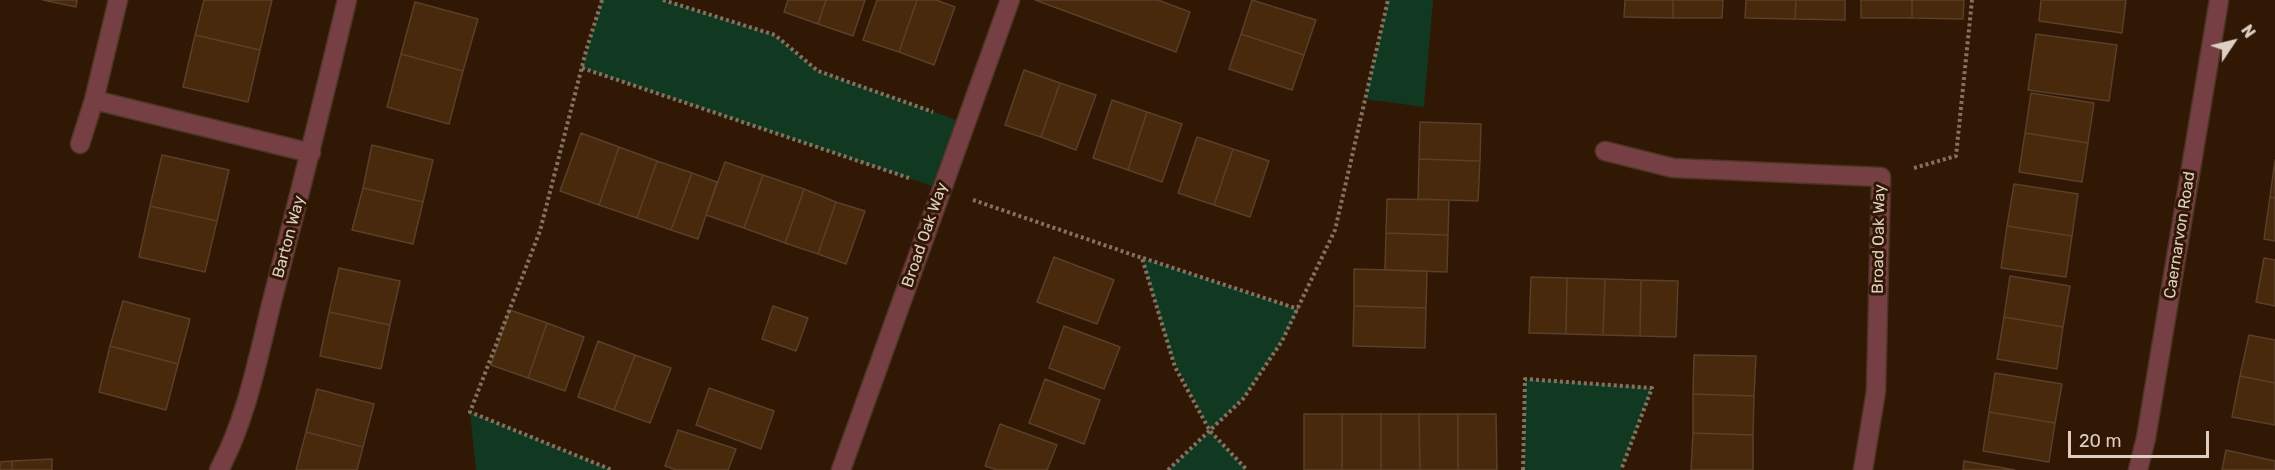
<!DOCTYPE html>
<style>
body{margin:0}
#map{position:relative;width:2275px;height:470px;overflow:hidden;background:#301804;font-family:Rubik,sans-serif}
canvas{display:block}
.north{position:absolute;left:2203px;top:12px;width:60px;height:60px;-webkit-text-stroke:4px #301804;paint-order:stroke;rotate:55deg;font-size:16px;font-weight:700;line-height:24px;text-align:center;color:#dfcfc3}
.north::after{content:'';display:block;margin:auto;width:21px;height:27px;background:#dfcfc3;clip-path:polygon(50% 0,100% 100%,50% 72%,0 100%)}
.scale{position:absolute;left:2068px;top:431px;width:141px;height:27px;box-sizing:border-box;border:3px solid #dfcfc3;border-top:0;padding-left:8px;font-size:18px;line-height:21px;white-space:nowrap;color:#dfcfc3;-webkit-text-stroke:4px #301804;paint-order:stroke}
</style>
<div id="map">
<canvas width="2275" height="470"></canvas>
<div class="north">N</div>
<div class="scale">20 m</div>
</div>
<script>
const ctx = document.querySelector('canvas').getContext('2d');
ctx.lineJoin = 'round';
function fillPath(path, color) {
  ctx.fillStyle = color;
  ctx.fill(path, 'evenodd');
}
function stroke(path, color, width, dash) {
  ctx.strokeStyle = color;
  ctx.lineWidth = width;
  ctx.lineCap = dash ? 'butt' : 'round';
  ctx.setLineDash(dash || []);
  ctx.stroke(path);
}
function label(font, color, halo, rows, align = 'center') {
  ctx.font = font + ' Rubik,sans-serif';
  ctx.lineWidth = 6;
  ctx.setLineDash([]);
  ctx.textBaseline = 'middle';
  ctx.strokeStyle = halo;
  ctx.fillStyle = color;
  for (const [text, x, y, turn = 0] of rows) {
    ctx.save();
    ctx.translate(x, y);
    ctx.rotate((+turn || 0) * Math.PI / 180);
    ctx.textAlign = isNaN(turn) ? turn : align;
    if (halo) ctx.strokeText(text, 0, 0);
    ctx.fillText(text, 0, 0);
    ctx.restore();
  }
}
fillPath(new Path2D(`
 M602 0H663L775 35 818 71 965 123 941 189 582 68Z
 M1388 0H1433L1424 107 1365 99Z
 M1142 258 1298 309 1282 341 1243 399 1210 431 1247 470H1168L1210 431 1171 355Z
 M1525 379 1652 388 1621 470H1523Z
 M470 412 612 470H476Z`), '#113921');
const building = new Path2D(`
 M43 0H77L76 7Z
 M204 0H272L260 50 195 35Z
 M788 0H826L818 24 784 12Z
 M826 0H865L853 36 818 24Z
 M877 0H917L899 52 863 40Z
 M917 0H936L955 7 934 65 899 52Z
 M1035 0H1158L1190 12 1176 52Z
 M1252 0 1316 20 1304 55 1241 34Z
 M1625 0H1673V18L1624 17Z
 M1673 0H1723L1722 18H1673Z
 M1746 0H1796L1795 19 1745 18Z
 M1796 0H1845V20L1795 19Z
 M1861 0H1912V18H1861Z
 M1912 0H1964L1963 19 1912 18Z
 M2041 0H2126L2122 33 2039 21Z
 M415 2 478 19 463 71 401 54Z
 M1241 34 1304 55 1292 90 1229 69Z
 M2036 34 2117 45 2109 101 2028 90Z
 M195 35 260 50 248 102 183 87Z
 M401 54 463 71 449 124 387 107Z
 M1024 70 1060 83 1041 137 1005 125Z
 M1060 83 1096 95 1076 150 1041 137Z
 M2031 93 2094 103 2088 143 2025 133Z
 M1112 100 1147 112 1128 170 1093 158Z
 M1147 112 1182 124 1162 182 1128 170Z
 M1420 122 1481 124 1480 161 1419 159Z
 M581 133 619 147 599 205 560 191Z
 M2025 133 2088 143 2082 182 2019 172Z
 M1197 137 1233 149 1214 205 1178 193Z
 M372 145 433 160 423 202 363 188Z
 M619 147 657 161 637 218 599 205Z
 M1233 149 1269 161 1250 217 1214 205Z
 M162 155 229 170 217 221 150 206Z
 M1419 159 1480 161 1478 201 1418 199Z
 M2275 160V198L2270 197Z
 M657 161 692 173 671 230 637 218Z
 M725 162 763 175 744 228 706 215Z
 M692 173 717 182 698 239 671 230Z
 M763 175 804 189 785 243 744 228Z
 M2014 184 2078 194 2072 236 2007 226Z
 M363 188 423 202 413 244 352 230Z
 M804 189 836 202 818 254 785 243Z
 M2270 197 2275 198V241L2264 239Z
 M1387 199 1449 200 1448 235 1386 233Z
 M836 202 865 211 846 264 818 254Z
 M150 206 217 221 205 272 139 257Z
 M2007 226 2072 236 2066 277 2001 268Z
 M1386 233 1448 235 1447 272 1385 270Z
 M1054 257 1114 280 1097 324 1037 302Z
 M2264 258 2275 260V306L2256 302Z
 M339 268 400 281 390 325 329 312Z
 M1354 269 1427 271 1426 308 1354 306Z
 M2010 276 2070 286 2063 327 2004 317Z
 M1531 277 1567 278 1566 334 1529 333Z
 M1567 278 1605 279 1603 335 1566 334Z
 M1605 279 1641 280 1640 336 1603 335Z
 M1641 280 1678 281 1676 337 1640 336Z
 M123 301 190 319 178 364 110 346Z
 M773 306 808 318 796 351 762 339Z
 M1354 306 1426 308 1425 348 1353 346Z
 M510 310 547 323 528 378 491 365Z
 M329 312 390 325 381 369 320 356Z
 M2004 317 2063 327 2057 369 1997 359Z
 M547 323 584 337 565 391 528 378Z
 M1064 326 1120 347 1104 389 1049 368Z
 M2249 335 2275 340V383L2240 376Z
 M598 341 635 355 614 410 578 397Z
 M110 346 178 364 166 410 99 392Z
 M635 355 671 368 650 423 614 410Z
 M1694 355 1756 356 1754 396 1693 394Z
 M1995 373 2062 384 2055 423 1989 412Z
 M2240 376 2275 383V425L2232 417Z
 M1045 379 1100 400 1084 444 1029 423Z
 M709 388 774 411 761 449 696 425Z
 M317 389 374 404 363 447 306 432Z
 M1693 394 1754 396 1753 435 1693 433Z
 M1989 412 2055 423 2049 462 1983 451Z
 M1304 414H1342V470H1304Z
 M1342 414H1381V470H1342Z
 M1381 414H1419L1420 470H1381Z
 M1419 414H1458V470H1420Z
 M1458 414H1496L1497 470H1458Z
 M1000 424 1057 445 1047 470H997L985 466Z
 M678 430 736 449 728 470H676L665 466Z
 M306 432 363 447 357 470H296Z
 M1693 433 1753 435V470H1691Z
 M2226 450 2275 461V470H2222Z
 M52 459V470H12V461Z
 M12 461V470H0V462Z
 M1964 461 2015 470H1963Z`);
fillPath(building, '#49290b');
stroke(building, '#5a3f2a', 1.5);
const lane = new Path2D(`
 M94 100 311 153
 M80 144 94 100 118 0`);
const street = new Path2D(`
 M1605 151 1673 168 1881 177 1876 391 1863 470
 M219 470C247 418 258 357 272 301 298 201 323 101 347 0
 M841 470 1010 0
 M2138 470 2146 438 2219 0`);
stroke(lane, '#4c3523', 21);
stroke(street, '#4c3523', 21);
stroke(new Path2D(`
 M602 0 586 51 540 231 470 412 612 470
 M663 0 775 35 818 71 933 112
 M582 68 909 178
 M1914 168 1956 156 1972 0
 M973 200 1142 258 1175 367 1210 431 1247 470
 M1143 258 1298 309
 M1168 470 1243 399 1282 341 1335 230 1388 0
 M1523 470 1525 379 1652 388 1621 470`), '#857160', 4, [3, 3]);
stroke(lane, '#753f44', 18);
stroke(street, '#753f44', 18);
label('16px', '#dfcfc3', '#301804', [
 ["Broad Oak Way",925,235,-71],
 ["Caernarvon Road",2180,235,-81],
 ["Barton Way",289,237,-75],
 ["Broad Oak Way",1879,239,-89]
]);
</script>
